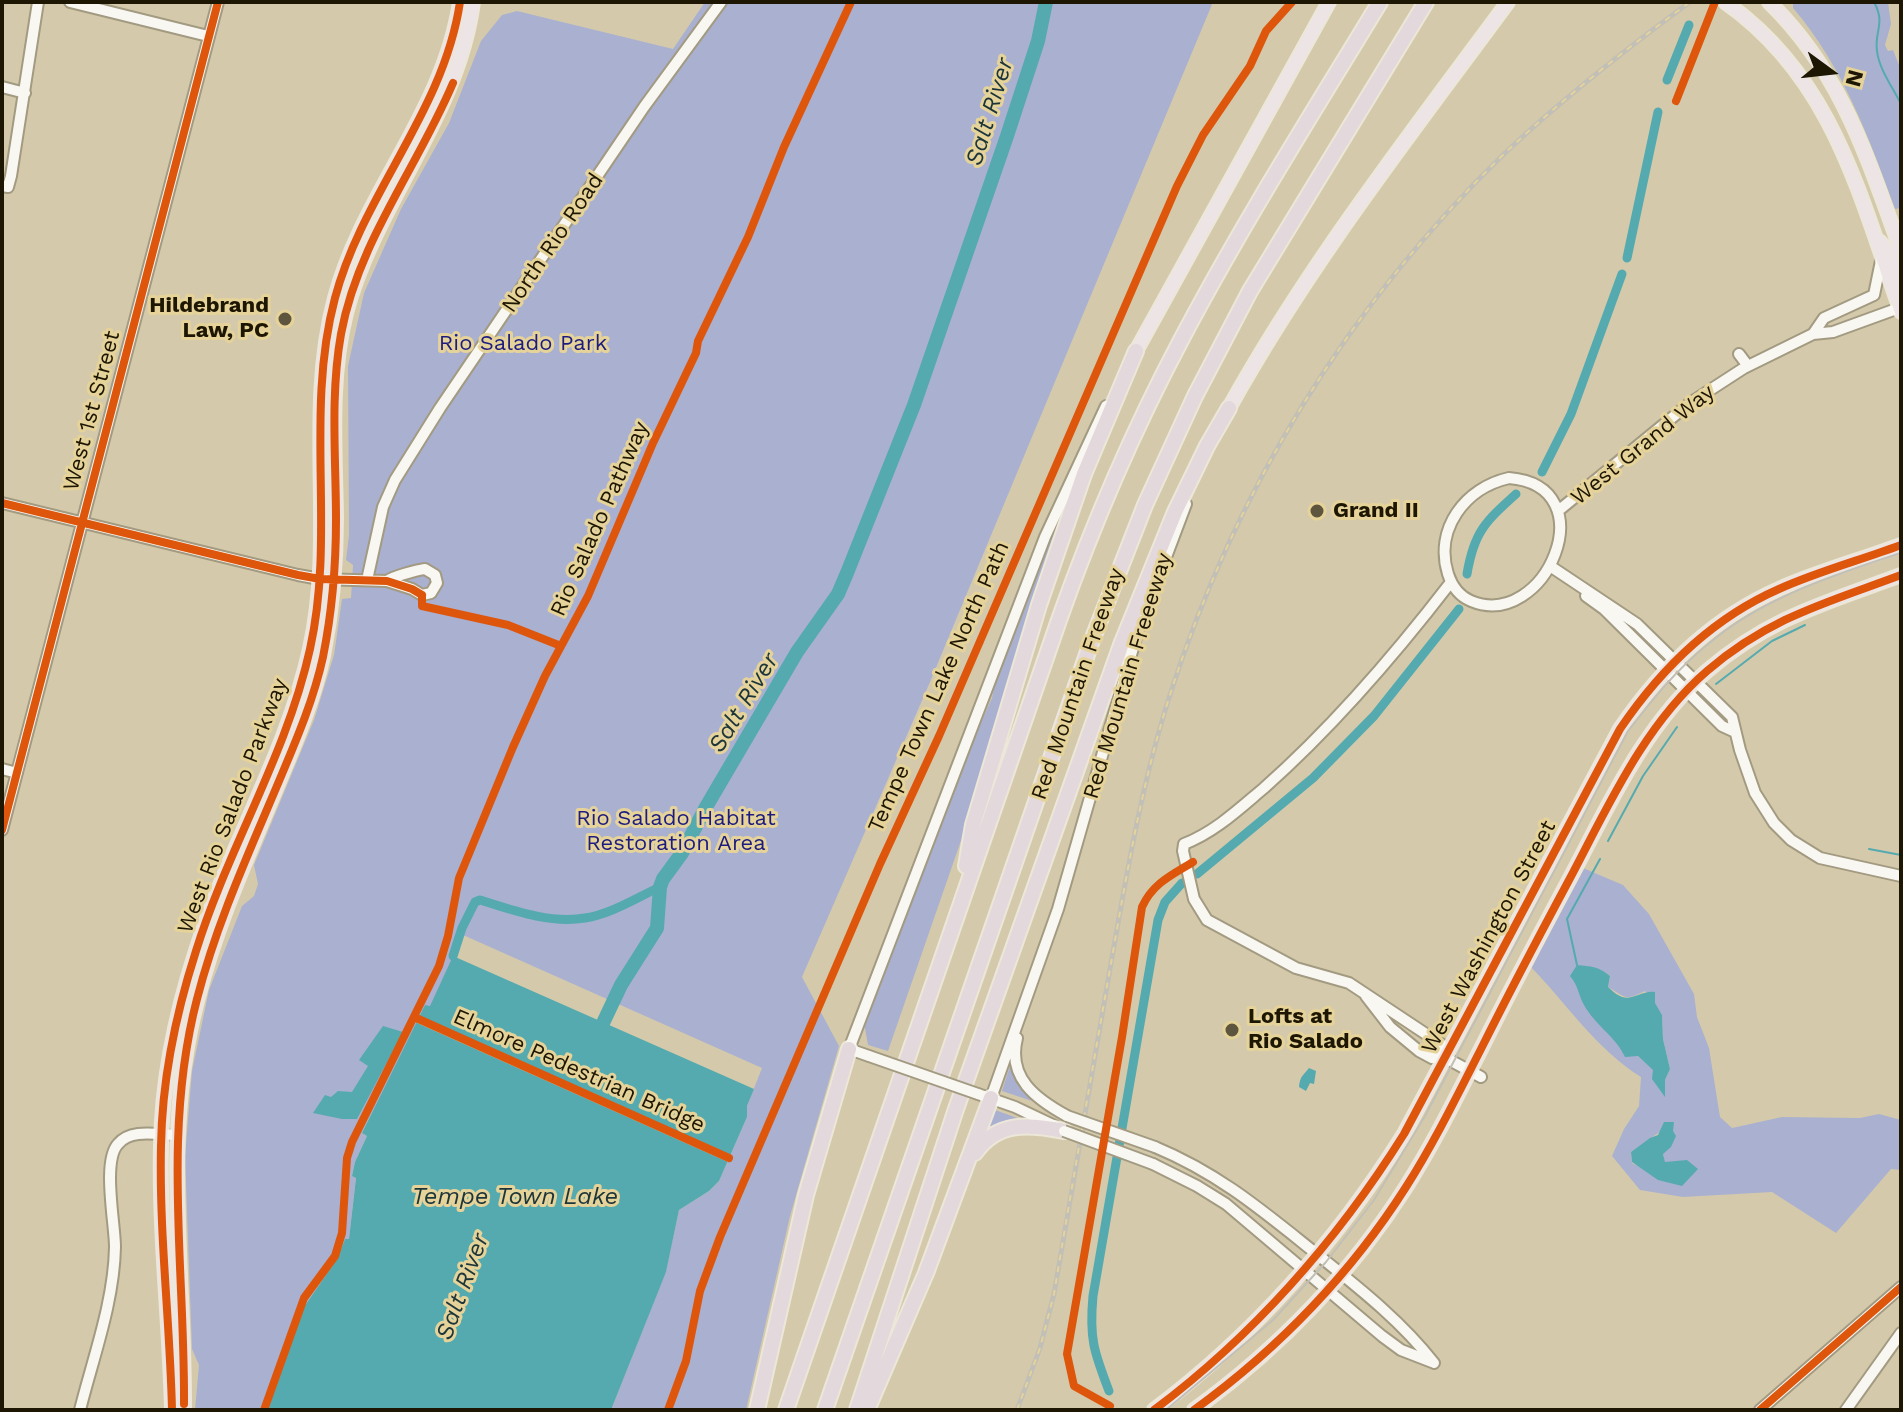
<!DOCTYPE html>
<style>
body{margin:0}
#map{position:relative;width:1903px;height:1412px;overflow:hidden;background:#d4caab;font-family:"Work Sans",sans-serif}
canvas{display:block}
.frame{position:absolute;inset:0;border:4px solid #1d1602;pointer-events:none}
.north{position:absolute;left:1791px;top:32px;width:80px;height:80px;-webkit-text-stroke:6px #e5d39a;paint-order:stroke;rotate:105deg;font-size:22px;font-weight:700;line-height:32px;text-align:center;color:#1d1602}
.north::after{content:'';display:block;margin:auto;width:28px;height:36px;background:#1d1602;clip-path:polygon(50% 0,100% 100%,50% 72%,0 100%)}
</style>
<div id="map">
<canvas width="1903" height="1412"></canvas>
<div class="frame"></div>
<div class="north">N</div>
</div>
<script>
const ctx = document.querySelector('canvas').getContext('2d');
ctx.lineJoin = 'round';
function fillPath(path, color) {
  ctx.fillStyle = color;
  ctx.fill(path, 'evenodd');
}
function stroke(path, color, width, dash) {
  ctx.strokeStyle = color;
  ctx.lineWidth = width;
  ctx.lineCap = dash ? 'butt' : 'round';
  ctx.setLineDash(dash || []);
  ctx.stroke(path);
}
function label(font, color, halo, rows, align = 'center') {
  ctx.font = font + ' "Work Sans",sans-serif';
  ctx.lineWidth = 6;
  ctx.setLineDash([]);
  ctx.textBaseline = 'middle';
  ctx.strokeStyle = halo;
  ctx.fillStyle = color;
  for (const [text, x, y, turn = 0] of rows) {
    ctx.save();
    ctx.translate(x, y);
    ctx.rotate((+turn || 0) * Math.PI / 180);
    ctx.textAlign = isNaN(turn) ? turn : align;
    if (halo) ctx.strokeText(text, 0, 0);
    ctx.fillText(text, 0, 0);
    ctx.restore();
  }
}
fillPath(new Path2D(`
 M705 2H1213L930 682 802 977 839 1046 790 1216 746 1410H611L666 1271 679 1210 709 1191 719 1181 747 1117V1106L762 1068 463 935 430 1007 425 1006 362 1133 367 1136 355 1162 352 1176 356 1177 349 1239H345L337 1259 304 1307 267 1410H195L199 1365 192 1349 185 1156 192 1071 209 990 242 906 254 896 258 884 254 865 314 720 334 655 342 599 351 598 353 565 346 560 349 535 348 366 364 293 401 209 449 123 481 41 502 15 517 11 673 49Z
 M1793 2H1888L1891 24 1885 45 1888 51 1893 50 1901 70V208L1895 209C1869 138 1843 66 1793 8Z
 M1069 492 1039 587 999 731 888 1051 868 1045 864 1023 974 738 992 698 995 683Z
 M1583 868 1623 885 1649 914 1694 994 1697 1017 1709 1048 1720 1117 1732 1128 1782 1117 1860 1118 1879 1114 1901 1120V1170L1891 1169 1836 1233 1772 1192 1683 1197 1640 1190 1612 1156 1624 1129 1639 1106 1641 1077C1595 1048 1567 1004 1530 966ZM1605 972 1610 976 1608 987C1627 998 1624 1001 1645 991L1662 1015 1663 1039 1670 1069 1665 1080 1638 1056H1625C1612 1031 1582 1015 1578 984ZM1674 1122 1663 1154 1665 1163 1646 1170 1632 1163 1631 1152Z
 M1010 1066 1021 1089 1032 1101 1002 1091Z
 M995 1110 1023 1120 987 1132Z`), '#aab0d0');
fillPath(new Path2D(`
 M453 956 754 1089 747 1106V1117L719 1181 709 1191 679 1210 666 1272 611 1410H267L304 1307 337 1259 345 1239H349L356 1178 352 1176 355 1162 367 1136 362 1133 425 1005 430 1006Z
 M1577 965C1590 966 1600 967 1610 976L1608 987C1612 990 1615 994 1620 996 1630 1002 1643 990 1655 992V1003L1662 1015 1663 1039 1670 1069 1665 1080V1097L1652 1079 1653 1070 1638 1056 1625 1057C1615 1036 1595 1025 1584 1005 1578 994 1578 985 1570 976Z
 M383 1026 403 1032 357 1119H342L313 1113 325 1095 331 1097 338 1091 352 1092 368 1066 359 1060Z
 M1309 1068 1316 1071 1314 1084 1310 1083 1306 1091 1299 1087C1300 1075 1304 1075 1309 1068Z
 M1664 1122H1674L1673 1131 1676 1136 1671 1147 1663 1154 1665 1162 1687 1160 1698 1169 1682 1186 1658 1180 1632 1162 1631 1152 1650 1138 1658 1135Z`), '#55aaaf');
fillPath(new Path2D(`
 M420 1016 731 1155 728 1162 417 1023Z`), '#d4caab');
stroke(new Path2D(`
 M1874 2C1886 24 1874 31 1877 51 1879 69 1893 88 1901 104
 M1716 684 1772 641 1805 625
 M1608 841 1643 776 1677 727
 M1869 849 1901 855
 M1577 965 1567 919 1600 859`), '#55aaaf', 2);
stroke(new Path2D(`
 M1667 80 1689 25
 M1627 258 1658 112
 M1542 472 1571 414 1622 274
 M1467 574C1474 532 1485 522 1516 494
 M1197 874 1313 778 1374 716 1459 609
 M453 956 462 928 475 902 480 900C512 910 550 924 585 918 611 914 636 898 660 887
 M1109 1391C1094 1352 1089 1338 1093 1296L1158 920 1165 902 1182 883`), '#55aaaf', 9);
stroke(new Path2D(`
 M595 1040 621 985 657 928 660 887 663 879 682 853 706 807 797 652 838 594 847 573 914 405 1007 136 1038 41 1046 2`), '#55aaaf', 14);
const minor = new Path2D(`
 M70 2 208 36
 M2 87 25 93
 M2 186 8 187 11 176 38 2
 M1813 334 1824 318 1874 295 1882 256
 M1739 354 1748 366
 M1509 478C1608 486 1545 632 1471 601 1459 596 1452 586 1448 574 1434 529 1465 488 1509 478Z
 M2 503 298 575 320 579 387 581 412 589 422 595 431 593 437 583 435 575 425 569C417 570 391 577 387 581
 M1558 511 1690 403 1744 368 1813 334 1833 332 1899 308
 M1550 566 1637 624 1732 717 1740 750 1755 793 1774 823 1791 840 1820 858 1901 876
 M367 580 383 507 395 480 440 408 644 107 721 2
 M1586 596 1604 609 1722 726 1735 732
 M2 769 17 773
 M2 830 218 2
 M1366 996 1390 1027 1419 1051 1432 1058 1444 1057 1481 1077
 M1017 1038C1007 1078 1036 1099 1067 1116
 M869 1056 849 1049 1045 537 1106 406
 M1444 1057 1441 1044 1349 983 1296 968 1207 920 1194 899 1183 851 1184 844C1215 832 1239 809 1264 788 1334 726 1394 656 1451 582
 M978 1094 1015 1107 1055 1126
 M991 1098 1058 909 1137 634 1186 504
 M1155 1147C1220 1174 1264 1212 1318 1255 1359 1288 1401 1321 1434 1363
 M1153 1164 1197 1186 1226 1204 1382 1336 1401 1350 1432 1362
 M80 1410C93 1358 114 1302 115 1247 115 1224 102 1161 118 1144 131 1128 158 1135 177 1135
 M1760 1410 1901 1287
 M1846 1410 1901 1333`);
const major = new Path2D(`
 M1725 2C1833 78 1859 194 1901 312
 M1769 2C1842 73 1867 157 1901 250
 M1879 241 1889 252 1901 285
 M1136 351 1329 2
 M1229 408C1309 264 1410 135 1508 2
 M172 1410C170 1322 159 1234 161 1146 162 1080 176 1013 196 951 228 848 287 754 310 649 336 533 304 414 335 298 363 193 444 111 460 2
 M184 1410C185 1272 161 1136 197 1001 217 922 251 849 282 774 298 736 314 697 323 656 332 610 336 564 336 518 335 449 329 380 346 313 375 203 458 117 473 2
 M1154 1410C1255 1334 1337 1241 1404 1134L1620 729C1660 670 1713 618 1779 589 1819 571 1861 560 1901 545
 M1194 1410C1278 1349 1350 1275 1406 1187 1434 1143 1457 1096 1481 1049 1509 993 1538 938 1568 882 1607 809 1643 726 1707 671 1770 617 1826 603 1901 575`);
const highway = new Path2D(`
 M966 866 973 825 1039 605 1084 474 1136 351
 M975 1153C997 1121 1029 1124 1064 1131
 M757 1410 806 1195 849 1049
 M786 1410 1059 620C1093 524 1133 431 1180 342 1241 226 1312 114 1380 2
 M825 1410 1091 643 1145 505 1195 396 1250 291 1426 2
 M857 1410 956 1109 1121 645 1175 512 1207 446 1229 408
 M867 1410 926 1273 991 1098`);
stroke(minor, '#a29a81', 14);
stroke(major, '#ece7d9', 16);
stroke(highway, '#ece7d9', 18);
stroke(minor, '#f9f7f2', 10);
stroke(major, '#ece4e5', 12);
stroke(highway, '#e3d8db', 14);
stroke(new Path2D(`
 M1166 1410 1273 1320 1326 1262 1374 1200 1425 1116 1628 731C1652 700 1676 670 1707 645 1761 598 1834 575 1901 553`), '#c2bfb6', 2);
const rail = new Path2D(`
 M1017 1410 1040 1348 1054 1294C1072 1185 1091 1077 1110 969 1126 878 1141 786 1169 698 1234 492 1349 304 1504 154 1562 99 1626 49 1690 2`);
stroke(rail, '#c2bfb6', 5);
stroke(rail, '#e5d39a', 2, [6]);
const minorBridge = new Path2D(`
 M869 1056 978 1094
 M1067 1116 1155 1147
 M1064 1131 1153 1164`);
stroke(minorBridge, '#a29a81', 14, []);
stroke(minorBridge, '#f9f7f2', 10);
stroke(new Path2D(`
 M1676 101 1715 2
 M2 503 298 575 320 579 387 581 412 589 422 595
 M422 595V606L508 625 561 646
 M2 830 218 2
 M414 1017 729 1158
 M184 1404C185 1268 162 1133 197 999 217 921 251 848 282 774 298 736 314 698 323 657 332 612 336 566 336 520 336 458 330 396 341 334 358 242 417 168 453 83
 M1110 1406 1074 1386 1067 1354 1122 1037 1142 907C1153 883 1172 875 1193 862
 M172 1410C170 1322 159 1234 161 1146 162 1080 176 1013 196 951 228 848 287 754 310 649 336 533 304 414 335 298 363 193 444 111 460 2
 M264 1410 304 1298 335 1256 342 1233 347 1158 352 1142 439 966 448 936 459 878 513 747 545 676 588 596 653 443 696 353 698 341 748 237 784 147 851 2
 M668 1410 686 1361 700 1291 720 1237 880 864 939 736 1177 186 1203 135 1250 66 1266 31 1292 2
 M1154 1410C1255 1334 1337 1241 1404 1134L1620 729C1660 670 1713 618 1779 589 1819 571 1861 560 1901 545
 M1194 1410C1278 1349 1350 1275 1406 1187 1434 1143 1457 1096 1481 1049 1509 993 1538 938 1568 882 1607 809 1643 726 1707 671 1770 617 1826 603 1901 575
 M1760 1410 1901 1287`), '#de560c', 8);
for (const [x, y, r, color] of [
 [285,319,8,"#5d553d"],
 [1317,511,8,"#5d553d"],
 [1232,1030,8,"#5d553d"]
]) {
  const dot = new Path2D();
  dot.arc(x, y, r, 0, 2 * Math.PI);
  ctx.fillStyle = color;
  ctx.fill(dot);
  stroke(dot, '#e5d39a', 3);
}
label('22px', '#1d1602', '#e5d39a', [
 ["North Rio Road",553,243,-56],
 ["West 1st Street",92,411,-75],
 ["West Grand Way",1643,445,-39],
 ["Rio Salado Pathway",600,519,-66],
 ["Red Mountain Freeeway",1128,676,-73],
 ["Red Mountain Freeway",1078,684,-71],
 ["Tempe Town Lake North Path",939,687,-66],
 ["West Rio Salado Parkway",233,806,-69],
 ["West Washington Street",1489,937,-62],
 ["Elmore Pedestrian Bridge",579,1071,24]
]);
label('bold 22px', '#1d1602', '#e5d39a', [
 ["Hildebrand",269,306,"right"],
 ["Law, PC",269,331,"right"],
 ["Grand II",1333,511],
 ["Lofts at",1248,1017],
 ["Rio Salado",1248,1042]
], 'left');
label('22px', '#1c1b80', '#e5d39a', [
 ["Rio Salado Park",523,344],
 ["Rio Salado Habitat",676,819],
 ["Restoration Area",676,844]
]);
label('italic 24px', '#1c353a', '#e5d39a', [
 ["Salt River",990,112,-73],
 ["Salt River",744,703,-59],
 ["Tempe Town Lake",515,1197],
 ["Salt River",463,1287,-70]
]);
</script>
